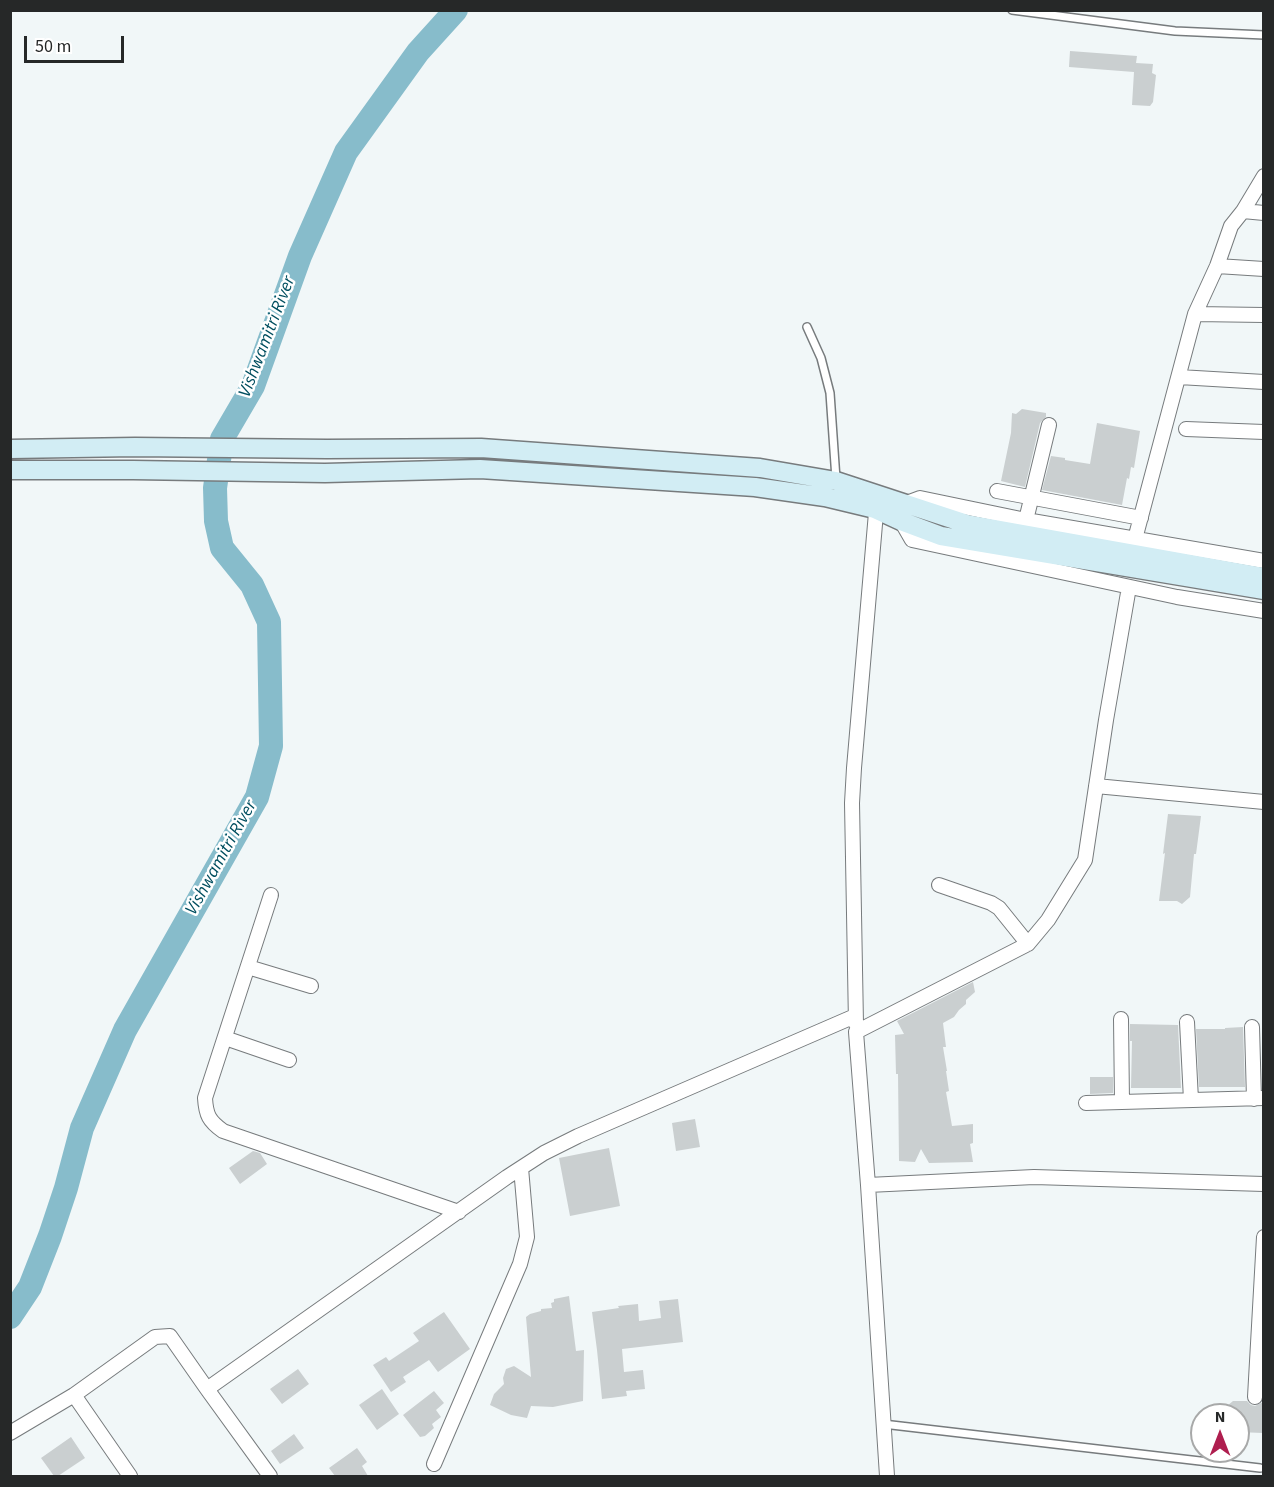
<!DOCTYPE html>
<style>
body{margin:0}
#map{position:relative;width:1274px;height:1487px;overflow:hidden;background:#f1f7f8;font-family:"Source Sans 3",sans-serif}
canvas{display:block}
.frame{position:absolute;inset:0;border:12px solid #262828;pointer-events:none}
.north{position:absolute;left:1190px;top:1403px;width:60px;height:60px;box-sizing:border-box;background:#fff;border:2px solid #a8a9a9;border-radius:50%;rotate:0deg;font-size:16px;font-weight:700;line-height:24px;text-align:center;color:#262828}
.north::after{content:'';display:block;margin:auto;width:21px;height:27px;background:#af1e4f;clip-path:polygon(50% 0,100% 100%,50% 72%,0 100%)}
.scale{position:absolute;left:24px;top:36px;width:100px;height:27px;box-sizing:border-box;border:3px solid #262828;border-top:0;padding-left:8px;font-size:18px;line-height:21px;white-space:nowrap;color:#262828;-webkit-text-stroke:4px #fff;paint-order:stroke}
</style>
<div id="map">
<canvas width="1274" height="1487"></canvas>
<div class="frame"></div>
<div class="north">N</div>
<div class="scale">50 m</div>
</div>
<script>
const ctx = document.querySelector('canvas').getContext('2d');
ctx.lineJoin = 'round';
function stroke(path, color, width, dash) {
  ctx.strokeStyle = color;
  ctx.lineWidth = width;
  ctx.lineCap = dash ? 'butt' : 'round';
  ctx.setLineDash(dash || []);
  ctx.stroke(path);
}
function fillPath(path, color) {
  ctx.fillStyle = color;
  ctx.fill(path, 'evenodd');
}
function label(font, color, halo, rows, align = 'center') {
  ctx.font = font + ' "Source Sans 3",sans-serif';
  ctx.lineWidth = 5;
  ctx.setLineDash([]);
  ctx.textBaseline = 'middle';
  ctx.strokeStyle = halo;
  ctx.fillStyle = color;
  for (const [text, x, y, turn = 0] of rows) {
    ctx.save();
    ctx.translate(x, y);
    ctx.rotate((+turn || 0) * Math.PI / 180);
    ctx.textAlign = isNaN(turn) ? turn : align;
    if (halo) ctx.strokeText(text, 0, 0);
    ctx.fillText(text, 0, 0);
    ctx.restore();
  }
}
stroke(new Path2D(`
 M10 1317 30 1287 50 1236 66 1188 82 1128 125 1030 257 797 271 746 269 622 252 585 222 548 216 521 215 488 222 439 253 386 300 256 346 152 418 52 456 10`), '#87bccb', 24);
fillPath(new Path2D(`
 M1070 51 1137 56 1136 63 1153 64 1152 73 1156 75 1153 102 1150 106 1132 105 1134 72 1069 67Z
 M1022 409 1046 413V417L1040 423 1025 487 1001 481 1011 433 1012 413 1016 414Z
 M1097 423 1140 431 1134 468 1131 467 1129 479 1127 478 1122 505 1042 490 1051 456 1065 458V460L1090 464Z
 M1168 814 1201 816 1196 854H1194L1190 897 1182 904 1177 901H1159L1165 853 1163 854Z
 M973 982 975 992 966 1000V1004L959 1010 954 1017 943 1023 946 1047H943L947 1071H946L949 1091 946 1092 952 1126 973 1124V1143L970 1144 973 1162 929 1163 921 1149 915 1162 899 1161 898 1074H896L895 1035 904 1034 897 1021Z
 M1130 1024 1178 1025 1181 1088H1131L1132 1041H1130Z
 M1243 1027 1245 1087H1199L1196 1029H1225V1028Z
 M1090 1077H1113V1093L1090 1094Z
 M695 1119 700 1147 676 1151 672 1123Z
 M609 1148 620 1206 570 1216 559 1158Z
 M253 1151 260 1153 267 1164 240 1184 229 1168Z
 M569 1296 576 1351 584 1350 583 1401 553 1407 531 1406 527 1418 511 1415 490 1405 494 1394 504 1384 503 1378 506 1369 514 1366 531 1377 526 1317 530 1314 541 1311V1309L552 1308 551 1303 554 1302V1299Z
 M678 1299 683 1342 622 1349 624 1372 643 1370 645 1389 626 1391 627 1396 602 1399 597 1350 592 1312 619 1308 618 1306 638 1304 639 1321 661 1318 659 1301Z
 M444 1312 470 1349 438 1372 429 1360 403 1377 406 1382 391 1392 373 1365 386 1357 389 1361 419 1341 413 1333Z
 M298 1369 309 1384 282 1404 270 1389Z
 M382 1389 399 1414 377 1430 359 1405Z
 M434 1391 444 1403 436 1410 441 1417 432 1424 434 1428 425 1436 420 1437 403 1415Z
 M1233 1401H1247L1251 1405 1255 1406 1263 1402V1433L1238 1432V1415H1226L1227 1406Z
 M294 1434 304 1448 280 1464 271 1451Z
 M71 1437 85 1458 58 1476H54L41 1458Z
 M357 1448 367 1462 362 1466 368 1476H335L329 1468Z`), '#cacfd0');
const lane = new Path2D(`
 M1012 10 1175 31 1264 35
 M807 327 821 358 830 393 836 479
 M883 1424 1260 1468`);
const street = new Path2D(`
 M1243 211 1264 213
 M1217 266 1264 269
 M1195 314 1264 315
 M1179 377 1264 382
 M1186 429 1264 432
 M997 491 1141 518
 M904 504 920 498 1026 520 1264 561
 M1026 520 1049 425
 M901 521 912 540 1177 597 1264 611
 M1135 539 1195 314 1217 266 1231 226 1243 211 1264 176
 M1096 786 1264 802
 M939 885 991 903 999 908 1028 944
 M271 895 205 1098C206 1115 209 1121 223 1131L459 1212
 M248 967 311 986
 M1121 1019 1122 1102
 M1187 1022 1191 1100
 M856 1024 852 803 854 768 877 501
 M1252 1027 1254 1099
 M225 1038 289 1060
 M1086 1103 1264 1098
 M868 1185 1034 1177 1264 1184
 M207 1389 507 1177 544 1153 578 1136 855 1016
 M74 1395 130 1476
 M1255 1397 1264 1237
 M10 1433 74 1395 155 1337 170 1336 207 1389 270 1476
 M434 1464 520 1264 527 1237 521 1168
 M887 1476 868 1185 856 1032 1028 944 1048 920 1085 860 1106 720 1129 587`);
const secondary = new Path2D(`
 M10 449 135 447 327 449 481 448 760 468 836 481 967 524 1264 577
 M10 470H133L325 473 480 469 755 487 825 497 875 509 901 521 941 536 1264 590`);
stroke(lane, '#777b7d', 10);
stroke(street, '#777b7d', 16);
stroke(secondary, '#777b7d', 21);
stroke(lane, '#fff', 7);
stroke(street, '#fff', 14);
stroke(secondary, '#d2edf4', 18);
label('italic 18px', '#004e5f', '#fff', [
 ["Vishwamitri River",268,337,-69],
 ["Vishwamitri River",222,858,-61]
]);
</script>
